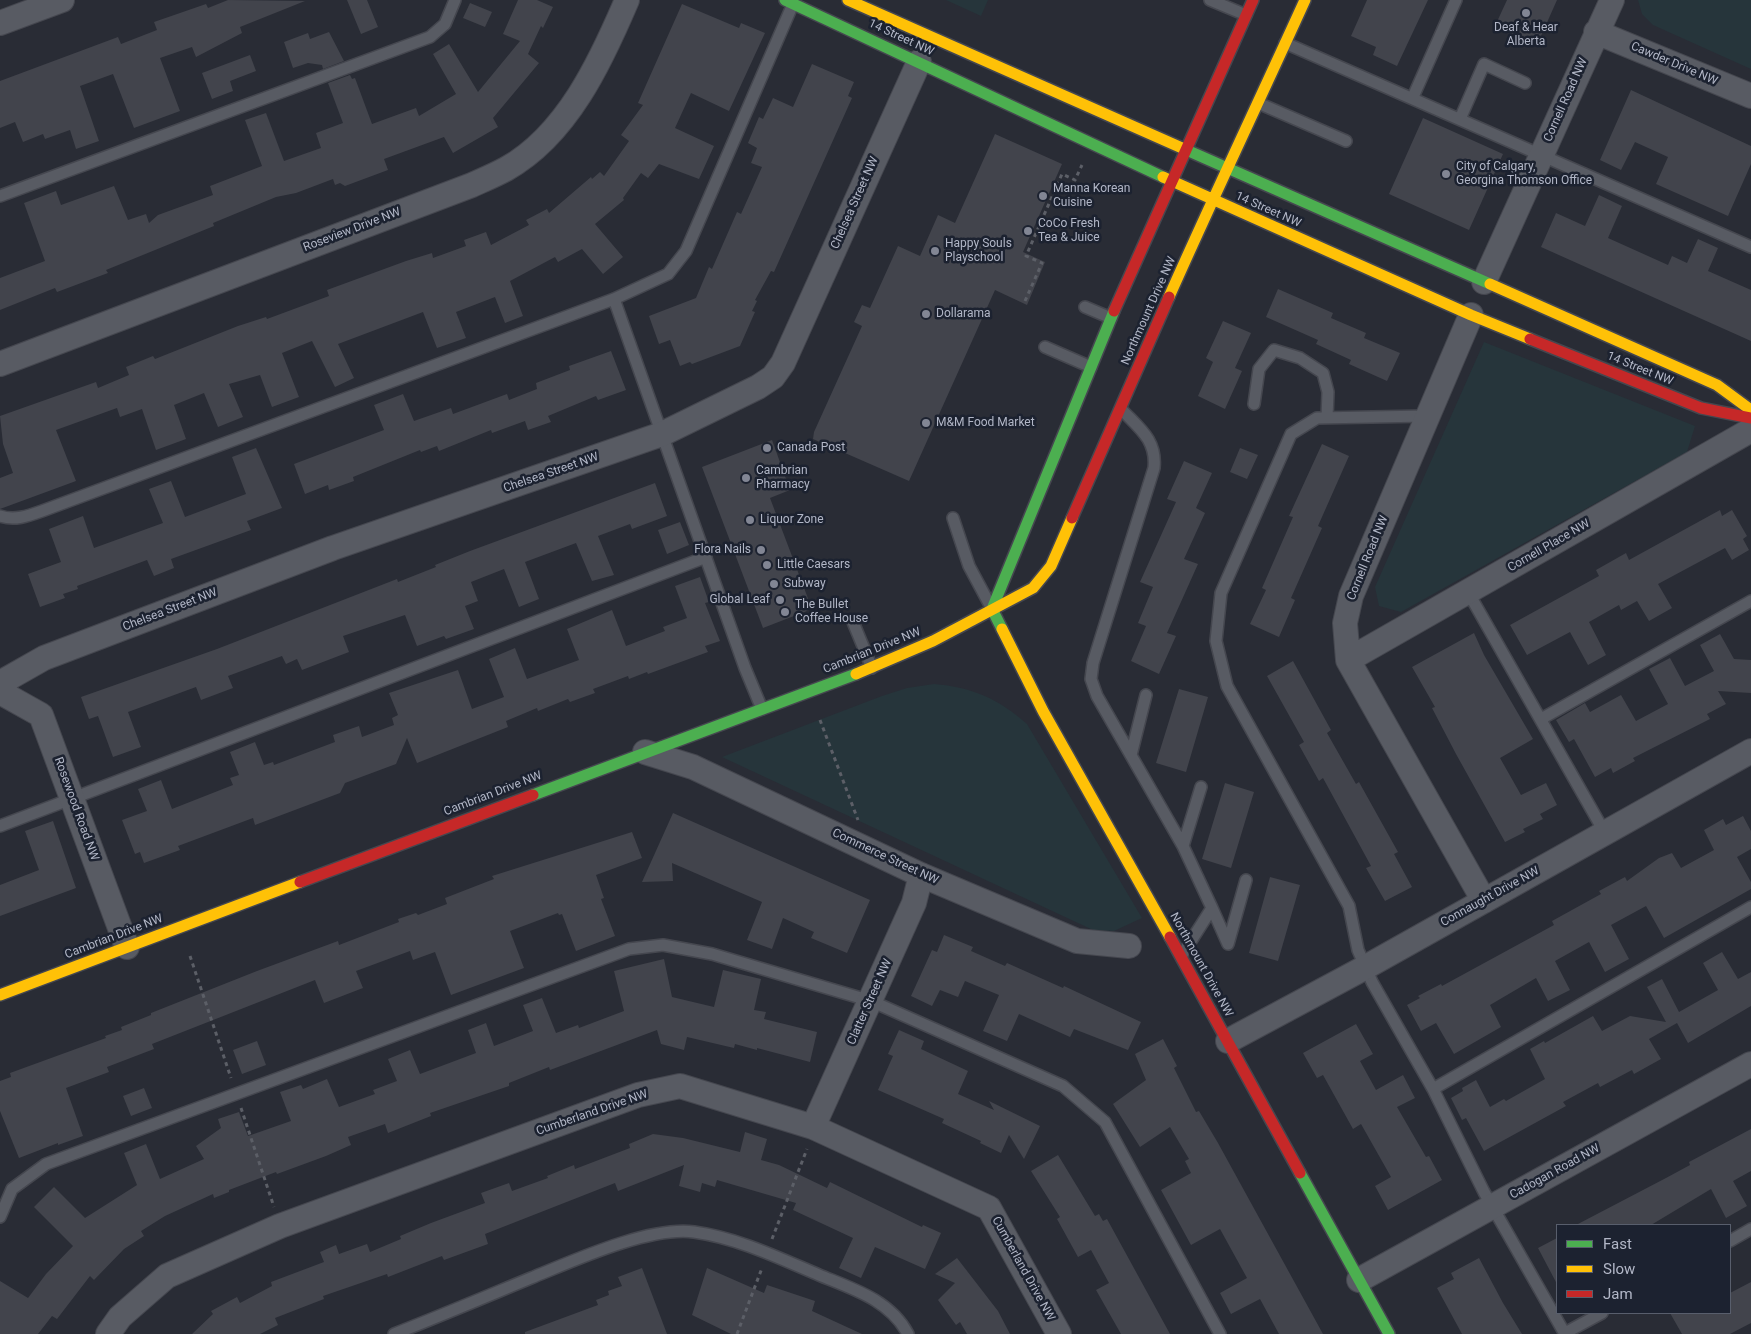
<!DOCTYPE html>
<style>
body{margin:0}
#map{position:relative;width:1751px;height:1334px;overflow:hidden;background:#292c35;font-family:Roboto,sans-serif}
canvas{display:block}
.legend{position:absolute;left:1556px;top:1224px;width:175px;height:90px;box-sizing:border-box;background:#1c2230;border:1px solid #585e6c;margin:0;padding:6px 9px;list-style:none;font-size:15px;color:#b2b7c7}
.legend li{display:flex;align-items:center;gap:10px;height:25px}
.legend b{width:25px;border:1px solid #585e6c}
</style>
<div id="map">
<canvas width="1751" height="1334"></canvas>
<ul class="legend">
<li><b style="height:6px;background:#4caf50"></b>Fast</li>
<li><b style="height:6px;background:#ffc107"></b>Slow</li>
<li><b style="height:6px;background:#c62828"></b>Jam</li>
</ul>
</div>
<script>
const ctx = document.querySelector('canvas').getContext('2d');
ctx.lineJoin = 'round';
function fillPath(path, color) {
  ctx.fillStyle = color;
  ctx.fill(path, 'evenodd');
}
function stroke(path, color, width, dash) {
  ctx.strokeStyle = color;
  ctx.lineWidth = width;
  ctx.lineCap = dash ? 'butt' : 'round';
  ctx.setLineDash(dash || []);
  ctx.stroke(path);
}
function label(font, color, halo, rows, align = 'center') {
  ctx.font = font + ' Roboto,sans-serif';
  ctx.lineWidth = 5;
  ctx.setLineDash([]);
  ctx.textBaseline = 'middle';
  ctx.strokeStyle = halo;
  ctx.fillStyle = color;
  for (const [text, x, y, turn = 0] of rows) {
    ctx.save();
    ctx.translate(x, y);
    ctx.rotate((+turn || 0) * Math.PI / 180);
    ctx.textAlign = isNaN(turn) ? turn : align;
    if (halo) ctx.strokeText(text, 0, 0);
    ctx.fillText(text, 0, 0);
    ctx.restore();
  }
}
fillPath(new Path2D(`
 M946 0H988L981 16Z
 M1638 0H1751V69L1653 25 1642 14Z
 M1484 342 1695 426 1687 452 1401 612 1379 606 1375 587Z
 M934 684C972 687 999 699 1027 724L1142 918 1114 931 1093 930 722 757 882 696 907 688Z`), '#26353b');
fillPath(new Path2D(`
 M228 0 305 1 240 27 242 33 196 57 192 47 160 58 180 111 134 128 113 74 80 86 99 141 76 149 70 130 45 139 43 134 23 142 15 122 0 128V81L118 37 121 44 157 30 154 22 206 4 208 8Z
 M347 0H367L378 27 361 34Z
 M518 0H537L553 7 543 28 541 26 528 54 539 63 493 118 498 127 453 153 444 137 384 159 388 170 345 186 340 183 335 185 333 179 296 193 276 197 213 223 214 226 106 270 108 273 57 292 55 288 0 310V278L45 261 24 203 56 191 61 205 114 186 128 220 146 214 149 223 158 215 213 195 210 186 262 166 245 120 266 113 284 161 321 148 316 133 343 123 328 83 350 75 352 79 355 78 372 124 416 108 419 116 456 94 433 54 449 44 478 92 520 41 503 34Z
 M1367 0H1428L1397 66 1373 55 1376 47 1351 36Z
 M1507 0H1557L1537 45 1495 26Z
 M470 3 492 12 485 27 463 18Z
 M682 4 739 28 741 23 765 33 729 111 691 93 675 128 714 146 699 179 659 164 648 178 641 173 623 198 624 200 595 224 623 257 603 274 582 249 558 262 555 257 510 281 523 316 505 323 495 297 456 312 466 338 437 348 423 312 338 344 354 378 335 387 312 341 282 353 299 397 272 407 260 375 229 384 243 417 218 427 204 393 174 405 186 439 156 450 142 409 120 417 117 408 56 430 76 481 0 509V478L13 473 3 444 0 416 96 382 98 388 129 375 126 367 153 356 155 359 238 326 266 317 267 319 329 296 327 290 406 261 432 253 433 258 466 246 464 240 486 232 491 245 529 225 526 220 547 209 549 213 591 177 592 179 600 172 604 176 629 141 621 135 643 105 638 103Z
 M329 32 344 61 323 69 322 65 308 63 293 68 284 42 308 33 310 39Z
 M250 55 256 71 230 81 233 91 212 99 202 73Z
 M812 64 854 82 848 96 852 98 774 272 771 271 755 300 757 301 752 311 755 312 740 346 692 364 690 362 680 366 670 340 659 344 649 316 696 298 709 267 712 269 737 212 741 214 762 167 751 163 757 148 748 143 759 117 763 119 773 98 793 107Z
 M1631 90 1751 146V164L1728 216 1656 184 1668 157 1635 142 1621 170 1600 160Z
 M1423 118 1503 154 1469 230 1389 194Z
 M995 134 1062 164 1023 252 1045 262 1027 305 995 290 909 481 813 439 814 432 862 326 854 322 862 305 870 308 898 246 920 256 938 215 955 223Z
 M1599 195 1622 206 1608 238 1668 265 1672 256 1687 263 1698 239 1718 248 1708 271 1751 290V341L1541 247 1556 213 1585 226Z
 M1278 289 1333 313 1331 318 1366 333 1364 338 1400 353 1387 381 1349 364 1351 360 1316 344 1318 340 1266 317Z
 M1223 321 1251 333 1235 368 1242 371 1225 409 1198 396 1213 362 1206 358Z
 M611 351 626 390 598 400 596 396 548 416 551 422 528 430 525 421 492 433 491 430 439 451 437 446 421 452 420 450 353 477 354 481 329 490 328 485 305 494 294 464 384 430 374 405 403 394 414 421 451 408 453 414 507 394 509 400 537 389 536 383 570 370 569 366Z
 M772 440 790 490 770 498 812 609 763 628 702 467Z
 M1322 444 1349 456 1318 526 1322 528 1291 598 1295 600 1279 637 1250 624 1266 590 1262 588 1293 517 1289 516Z
 M256 448 282 508 247 521 251 530 171 559 174 568 154 576 147 560 77 586 78 589 63 594 65 598 40 607 28 574 61 562 49 529 83 516 94 548 163 523 149 489 171 481 185 517 246 494 232 457Z
 M1240 448 1258 455 1247 479 1230 472Z
 M1184 461 1212 473 1196 508 1205 513 1184 559 1198 564 1167 633 1176 636 1159 674 1131 661 1146 626 1138 623 1153 587 1140 582 1176 502 1167 499Z
 M655 483 667 516 632 529 630 524 598 536 614 575 592 581 576 543 525 562 539 599 519 607 504 569 471 582 478 601 465 606 474 629 446 639 444 636 417 646 405 615 343 636 349 652 302 670 297 659 286 664 282 656 228 676 233 688 201 700 196 687 128 712 141 747 113 757 98 716 89 719 81 697 217 649 397 579 398 582 436 567 435 565 470 551Z
 M1720 510 1722 516 1732 510 1747 536 1743 539 1749 550 1732 560 1725 548 1658 584 1672 608 1649 621 1637 601 1621 610 1619 605 1589 622 1606 655 1588 665 1570 632 1527 655 1510 625 1599 576 1596 570 1626 553 1629 560Z
 M680 522 689 545 667 554 658 530Z
 M700 577 709 602 705 603 720 641 705 646 708 652 648 674 647 672 629 679 628 676 593 689 595 693 570 702 568 699 538 711 537 708 506 721 508 727 417 763 407 738 396 764 345 783 340 793 255 825 253 818 178 846 180 850 144 863 140 852 135 854 122 820 147 811 138 789 161 780 172 809 233 785 230 778 239 775 230 752 255 742 264 765 273 762 274 765 335 742 333 735 359 726 362 737 394 725 392 718 398 715 389 693 458 670 472 709 504 697 489 659 515 648 527 679 579 660 567 629 612 610 626 646 665 631 663 627 687 618 675 586Z
 M1474 633 1484 655 1533 739 1500 758 1521 795 1546 783 1557 805 1540 814 1543 819 1523 829 1525 832 1505 842 1456 754 1432 708 1435 707 1412 667Z
 M1720 634 1734 659 1751 660V693L1718 691 1726 704 1707 714 1710 719 1633 758 1635 761 1613 773 1611 768 1595 777 1574 739 1569 742 1556 720 1585 703 1590 712 1621 695 1636 721 1668 704 1649 669 1670 658 1685 686 1714 671 1700 645Z
 M1293 661 1331 730 1327 733 1356 784 1359 782 1398 852 1394 854 1412 887 1385 901 1366 868 1371 866 1323 778 1319 781 1299 745 1304 742 1267 676Z
 M1179 689 1208 697 1186 772 1156 763Z
 M1225 783 1254 792 1231 868 1202 859Z
 M673 813 870 900 847 953 811 938 814 932 783 918 772 949 747 940 762 902 672 863 673 881 642 882Z
 M1743 816 1751 831V849L1737 857 1751 882V889L1664 938 1646 906 1611 925 1629 959 1605 972 1589 942 1555 961 1570 990 1548 1001 1536 978 1490 1005 1501 1027 1454 1054 1436 1023 1421 1031 1407 1005 1420 998 1418 996 1441 984 1442 986 1554 925 1552 921 1601 894 1599 891 1625 877 1627 881 1659 858 1672 853 1681 868 1714 850 1704 830 1723 819 1726 825Z
 M53 821 76 888 0 916V885L39 870 25 831Z
 M632 832 642 858 596 875 604 898 601 899 615 936 576 951 562 914 559 915 558 913 510 931 524 968 451 995 435 952 413 960 410 951 356 971 363 988 324 1003 315 980 152 1044 154 1049 107 1067 109 1072 66 1088 83 1136 58 1145V1143L19 1158 0 1111V1081L11 1077 10 1073 106 1038 105 1036 122 1030 121 1027 151 1015V1013L257 971 338 941 339 945 399 922 398 919 416 913 418 915 447 904 445 898 494 879 492 876Z
 M1270 877 1300 885 1278 961 1249 953Z
 M944 935 973 947 971 951 1005 966 1007 963 1063 988 1064 986 1141 1022 1128 1050 1074 1029 1070 1037 1019 1014 1007 1041 983 1031 999 995 965 981 958 997 940 990 932 1006 911 996 932 950 937 952Z
 M1722 952 1738 979 1751 972V1006L1688 1043 1677 1023 1649 1039 1661 1059 1634 1074 1632 1070 1600 1087 1598 1083 1563 1102 1566 1106 1484 1151 1466 1118 1462 1120 1451 1098 1463 1091 1462 1088 1476 1080 1490 1107 1504 1099 1506 1101 1545 1079 1530 1049 1544 1041 1545 1043 1593 1016 1602 1031 1630 1016 1666 1022 1647 987 1662 979 1679 1012 1718 990 1703 963Z
 M664 959 672 997 714 1007 723 970 761 979 754 1010 766 1012 764 1019 817 1032 810 1062 757 1048V1050L735 1044 734 1048 687 1037 684 1050 661 1044 657 1030 550 1070 549 1067 509 1083V1086L430 1113 431 1116 388 1133 385 1124 348 1137 351 1145 326 1156 277 1174 276 1172 229 1190V1192L214 1198 213 1194 165 1216 141 1231 144 1236 124 1249 94 1280 90 1276 57 1319 52 1316 38 1334H0V1281L28 1298 46 1274 73 1246 34 1207 54 1187 85 1218 137 1185 124 1153 146 1144 160 1179 204 1159 196 1146 221 1128 218 1119 239 1112 248 1136 291 1121 280 1092 301 1085 303 1089 327 1079 339 1107 375 1094 373 1090 397 1081 388 1059 410 1050 420 1074 476 1053 468 1030 486 1023 494 1046 533 1031 523 1005 542 998 556 1033 578 1025 579 1028 624 1011 614 971Z
 M1356 1024 1373 1054 1360 1061 1376 1090 1403 1075 1415 1098 1397 1107 1426 1157 1429 1156 1442 1180 1388 1210 1375 1186 1391 1177 1361 1124 1353 1129 1323 1075 1317 1078 1303 1053Z
 M899 1030 924 1041 921 1049 968 1071 958 1094 994 1110 989 1101 1040 1126 1024 1159 1009 1135 1001 1153 980 1143 981 1141 942 1123 944 1119 878 1090 893 1056 888 1054Z
 M1163 1039 1177 1066 1174 1068 1196 1112 1199 1111 1218 1143 1323 1334H1279L1260 1299 1231 1314 1220 1293 1247 1278 1220 1229 1191 1245 1161 1190 1191 1173 1185 1161 1189 1159 1170 1127 1140 1147 1113 1104 1146 1080 1135 1054Z
 M257 1041 266 1065 242 1074 233 1050Z
 M144 1088 152 1108 131 1116 123 1096Z
 M1751 1129V1171L1733 1181 1747 1206 1726 1218 1711 1189 1651 1225H1576L1666 1178 1690 1165 1689 1162Z
 M745 1132 767 1139 761 1160 779 1165 827 1188 830 1182 922 1227 923 1225 941 1233 925 1269 875 1247 861 1278 839 1268 853 1238 793 1210 796 1203 717 1180 715 1187 702 1183 700 1192 679 1186 684 1165 618 1191 615 1183 485 1234 488 1244 444 1260 442 1256 388 1277 387 1274 323 1296 324 1299 275 1318 278 1325 260 1334H192L213 1314 211 1311 237 1297 240 1303 272 1286 271 1282 324 1262 320 1252 336 1245 339 1254 367 1244 370 1252 401 1239 400 1236 431 1223 485 1203 481 1193 509 1183 512 1191 548 1178 547 1176 574 1165 575 1169 630 1148 629 1144 653 1134 683 1138 740 1152Z
 M1058 1155 1095 1216 1099 1214 1103 1221 1107 1219 1170 1334H1121L1096 1290 1109 1283 1091 1250 1078 1257 1057 1219 1060 1217 1031 1171Z
 M1557 1238V1284L1538 1248Z
 M957 1258 998 1311 1010 1334H967L960 1322 956 1325 938 1300 955 1283 935 1274Z
 M1479 1258 1503 1303 1522 1334H1462L1437 1288 1454 1279 1451 1273Z
 M642 1268 667 1334H525V1332L598 1305 596 1300 609 1295 608 1291 622 1286 618 1277Z
 M707 1268 764 1293 767 1285 815 1301 812 1311 862 1334H731L692 1315Z
 M1751 1282V1323L1730 1334H1682L1670 1313H1730V1293Z`), '#42444c');
const lane = new Path2D(`
 M1210 0 1246 15
 M1285 43 1751 247
 M1413 97 1456 0
 M1258 103 1346 141
 M1460 119 1484 64 1525 83
 M0 196 430 37 445 24 455 0
 M614 299 745 668 762 709
 M1085 307 1111 318
 M1045 347 1091 367
 M1254 404 1259 369 1274 350 1300 358 1323 373 1328 392 1327 418
 M1122 410C1139 428 1157 440 1154 468L1093 663 1091 679 1097 696 1183 846 1212 908 1182 955
 M1427 416 1317 418 1291 434 1221 593 1216 641 1227 686 1349 906 1358 950 1372 982 1433 1089 1484 1192 1565 1334
 M0 516C14 521 28 516 42 511L614 299 668 274 686 251 793 4
 M953 518 969 566 991 607
 M1468 592 1605 833
 M853 622 872 668
 M1541 719 1751 601
 M1131 755 1146 695
 M0 826 706 557
 M1183 846 1201 787
 M1212 908 1228 944 1246 880
 M1433 1089 1751 907
 M0 1217 12 1189 46 1164 629 949 663 945 712 954 871 1001 1063 1086 1105 1122 1220 1334
 M1730 1241 1751 1229
 M1565 1333 1602 1313
 M394 1334C440 1316 485 1297 531 1278 573 1261 649 1226 694 1232 738 1238 779 1258 819 1275 853 1289 890 1300 908 1334`);
const street = new Path2D(`
 M0 23 62 0
 M1596 32 1751 96
 M1484 282 1612 0
 M1471 315 1351 596 1345 623 1348 660 1484 901
 M0 364 472 185C483 180 495 175 506 169 567 135 601 61 627 0
 M1348 660 1751 430
 M0 683 44 658 333 548 662 434 758 387 773 377 783 363 919 62
 M0 692 41 715 127 947
 M645 752 693 767 921 875 1077 941 1129 946
 M1228 1041 1366 967 1751 751
 M813 1127 914 903 921 875
 M1359 1280 1751 1064
 M108 1334 120 1317 167 1276 280 1226 638 1095 680 1086 813 1127 989 1208 1059 1334`);
const fast = new Path2D(`
 M785 0 1163 177
 M1182 148 1490 284
 M1002 629 992 609 1114 311
 M533 795 856 674
 M1300 1173 1389 1334`);
const slow = new Path2D(`
 M848 0 1182 148
 M1163 177 1471 315 1530 339
 M1490 284 1717 385 1751 410
 M1169 297C1213 198 1260 99 1305 0
 M1002 629 1043 711 1170 937
 M856 674 933 641 1033 588 1051 566 1072 518
 M0 995 300 882`);
const jam = new Path2D(`
 M1114 311 1253 0
 M1530 339 1701 408 1751 418
 M1072 518 1169 297
 M300 882 533 795
 M1170 937 1300 1173`);
stroke(lane, '#45474f', 14);
stroke(street, '#45474f', 26);
stroke(fast, '#45474f', 14);
stroke(slow, '#45474f', 14);
stroke(jam, '#45474f', 14);
stroke(new Path2D(`
 M1025 301 1042 263 1026 256 1062 174 1075 180 1082 165
 M820 720 858 820
 M190 956 231 1078
 M241 1108 274 1207
 M772 1239 807 1149
 M737 1334 762 1268`), '#5c5f67', 3, [4, 4]);
stroke(lane, '#585b63', 11);
stroke(street, '#585b63', 24);
stroke(fast, '#4caf50', 11);
stroke(slow, '#ffc107', 11);
stroke(jam, '#c62828', 11);
for (const [x, y, r, color] of [
 [1526,13,5,"#828694"],
 [1446,174,5,"#828694"],
 [1043,196,5,"#828694"],
 [1028,231,5,"#828694"],
 [935,251,5,"#828694"],
 [926,314,5,"#828694"],
 [926,423,5,"#828694"],
 [767,448,5,"#828694"],
 [746,478,5,"#828694"],
 [750,520,5,"#828694"],
 [761,550,5,"#828694"],
 [767,565,5,"#828694"],
 [774,584,5,"#828694"],
 [780,600,5,"#828694"],
 [785,612,5,"#828694"]
]) {
  const dot = new Path2D();
  dot.arc(x, y, r, 0, 2 * Math.PI);
  ctx.fillStyle = color;
  ctx.fill(dot);
  stroke(dot, '#1c2230', 2);
}
label('12px', '#b2b7c7', '#1c2230', [
 ["Deaf & Hear",1526,28,"center"],
 ["Alberta",1526,42,"center"],
 ["City of Calgary,",1456,167],
 ["Georgina Thomson Office",1456,181],
 ["Manna Korean",1053,189],
 ["Cuisine",1053,203],
 ["CoCo Fresh",1038,224],
 ["Tea & Juice",1038,238],
 ["Happy Souls",945,244],
 ["Playschool",945,258],
 ["Dollarama",936,314],
 ["M&M Food Market",936,423],
 ["Canada Post",777,448],
 ["Cambrian",756,471],
 ["Pharmacy",756,485],
 ["Liquor Zone",760,520],
 ["Flora Nails",751,550,"right"],
 ["Little Caesars",777,565],
 ["Subway",784,584],
 ["Global Leaf",770,600,"right"],
 ["The Bullet",795,605],
 ["Coffee House",795,619]
], 'left');
label('12px', '#b2b7c7', '#1c2230', [
 ["14 Street NW",901,38,25],
 ["Cawder Drive NW",1674,64,23],
 ["Cornell Road NW",1566,100,-66],
 ["Chelsea Street NW",855,203,-66],
 ["14 Street NW",1268,210,24],
 ["Roseview Drive NW",352,230,-21],
 ["Northmount Drive NW",1149,311,-66],
 ["14 Street NW",1640,369,22],
 ["Chelsea Street NW",551,473,-19],
 ["Cornell Place NW",1549,546,-30],
 ["Cornell Road NW",1368,558,-68],
 ["Chelsea Street NW",170,610,-21],
 ["Cambrian Drive NW",872,651,-22],
 ["Cambrian Drive NW",493,794,-21],
 ["Rosewood Road NW",76,809,70],
 ["Commerce Street NW",885,857,25],
 ["Connaught Drive NW",1490,897,-29],
 ["Cambrian Drive NW",114,937,-21],
 ["Northmount Drive NW",1201,965,61],
 ["Clatter Street NW",870,1002,-66],
 ["Cumberland Drive NW",592,1113,-19],
 ["Cadogan Road NW",1555,1172,-29],
 ["Cumberland Drive NW",1023,1269,61]
]);
</script>
